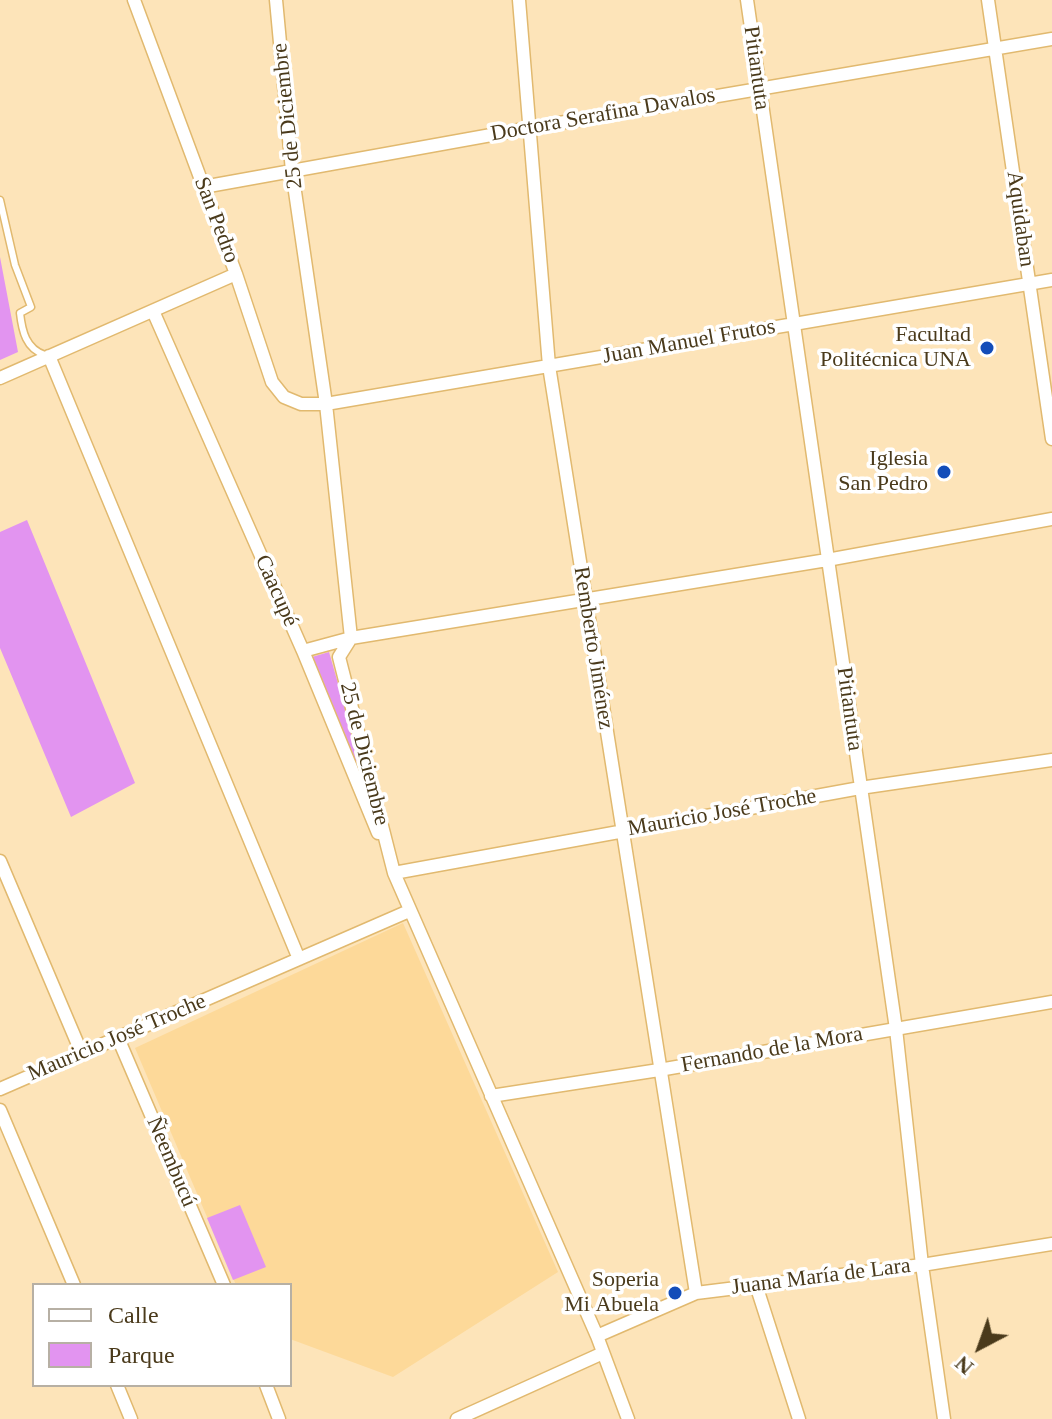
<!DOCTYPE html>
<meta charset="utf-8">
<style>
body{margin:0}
#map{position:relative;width:1052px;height:1419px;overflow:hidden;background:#fde4b9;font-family:"Times New Roman",serif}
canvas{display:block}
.legend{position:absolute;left:32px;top:1283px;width:260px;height:104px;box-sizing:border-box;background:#fff;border:2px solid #b7b0a4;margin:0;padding:10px 14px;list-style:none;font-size:24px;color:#4a3a1b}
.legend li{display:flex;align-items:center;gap:16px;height:40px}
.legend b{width:40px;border:2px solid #b7b0a4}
.north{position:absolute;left:940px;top:1307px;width:80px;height:80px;-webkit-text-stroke:6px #fff;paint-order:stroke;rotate:221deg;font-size:22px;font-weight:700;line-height:32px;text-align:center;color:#4a3a1b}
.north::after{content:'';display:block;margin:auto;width:28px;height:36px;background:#4a3a1b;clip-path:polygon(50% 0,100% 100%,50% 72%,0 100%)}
</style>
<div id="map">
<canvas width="1052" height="1419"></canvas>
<ul class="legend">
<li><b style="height:10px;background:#fff"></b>Calle</li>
<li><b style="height:22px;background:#e294f0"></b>Parque</li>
</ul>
<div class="north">N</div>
</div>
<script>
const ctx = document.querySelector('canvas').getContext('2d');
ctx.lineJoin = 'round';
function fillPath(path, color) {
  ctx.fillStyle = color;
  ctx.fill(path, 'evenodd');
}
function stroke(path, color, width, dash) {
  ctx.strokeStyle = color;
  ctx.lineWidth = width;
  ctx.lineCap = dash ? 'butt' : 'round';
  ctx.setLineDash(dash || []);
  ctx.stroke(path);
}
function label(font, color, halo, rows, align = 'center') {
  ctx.font = font + ' "Times New Roman",serif';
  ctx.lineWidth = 7;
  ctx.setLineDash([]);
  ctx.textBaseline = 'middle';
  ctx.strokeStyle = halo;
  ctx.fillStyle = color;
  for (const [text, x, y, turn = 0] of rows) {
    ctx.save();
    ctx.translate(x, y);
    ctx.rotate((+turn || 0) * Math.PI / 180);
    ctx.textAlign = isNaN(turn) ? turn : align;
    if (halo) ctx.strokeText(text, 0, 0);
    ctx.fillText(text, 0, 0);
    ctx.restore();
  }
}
fillPath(new Path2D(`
 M403 923 558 1272 393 1377 290 1339V1285H236L135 1048Z`), '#fdd999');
fillPath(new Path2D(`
 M0 257 18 352 0 360Z
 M27 520 135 783 71 817 0 648V532Z
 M329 652 372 802 312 657Z
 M240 1205 266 1267 233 1280 207 1218Z`), '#e294f0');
const lane = new Path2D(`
 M0 200 15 265 31 307 20 313C22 331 26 349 45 355`);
const street = new Path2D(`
 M134 0 236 274 272 382 284 397 301 404H326L1052 280
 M276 0 292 171 326 404 351 638 339 657 394 873 597 1336 628 1419
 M519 0 549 366 696 1293
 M747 0 896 1029 922 1265 944 1419
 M988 0 1052 439
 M203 187 530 128 1052 39
 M153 311 303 651 378 833
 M49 356 299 959
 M0 378 236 274
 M303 651 351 638 827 560 1052 519
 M0 861 82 1054
 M394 873 860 788 1052 760
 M118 1038 224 1285
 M0 1089 409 911
 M491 1096 659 1070 1052 1002
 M0 1110 74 1285
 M756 1285 799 1419
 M597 1336 696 1293 922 1265 1052 1244
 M117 1385 131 1419
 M266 1385 279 1419
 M457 1419 603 1353`);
stroke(lane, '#e1b96f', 9);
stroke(street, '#e1b96f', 15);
stroke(lane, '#fff', 6);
stroke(street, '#fff', 12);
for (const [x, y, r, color] of [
 [987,348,8,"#134db9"],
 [944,472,8,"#134db9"],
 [675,1293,8,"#134db9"]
]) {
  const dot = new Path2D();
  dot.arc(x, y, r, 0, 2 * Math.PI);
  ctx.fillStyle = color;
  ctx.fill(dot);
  stroke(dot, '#fff', 3);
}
label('22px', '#4a3a1b', '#fff', [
 ["Pitiantuta",756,68,82],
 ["Doctora Serafina Davalos",603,115,-10],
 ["25 de Diciembre",288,116,-96],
 ["Aquidaban",1020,219,82],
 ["San Pedro",216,220,69],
 ["Juan Manuel Frutos",689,342,-10],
 ["Caacupé",276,591,66],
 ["Remberto Jiménez",593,648,81],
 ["Pitiantuta",849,709,82],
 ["25 de Diciembre",364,754,76],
 ["Mauricio José Troche",722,813,-10],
 ["Mauricio José Troche",117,1038,-23],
 ["Fernando de la Mora",772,1050,-10],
 ["Ñeembucú",171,1162,67],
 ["Juana María de Lara",821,1277,-7]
]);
label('22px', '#4a3a1b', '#fff', [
 ["Facultad",971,335],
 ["Politécnica UNA",971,360],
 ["Iglesia",928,459],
 ["San Pedro",928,484],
 ["Soperia",659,1280],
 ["Mi Abuela",659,1305]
], 'right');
</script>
